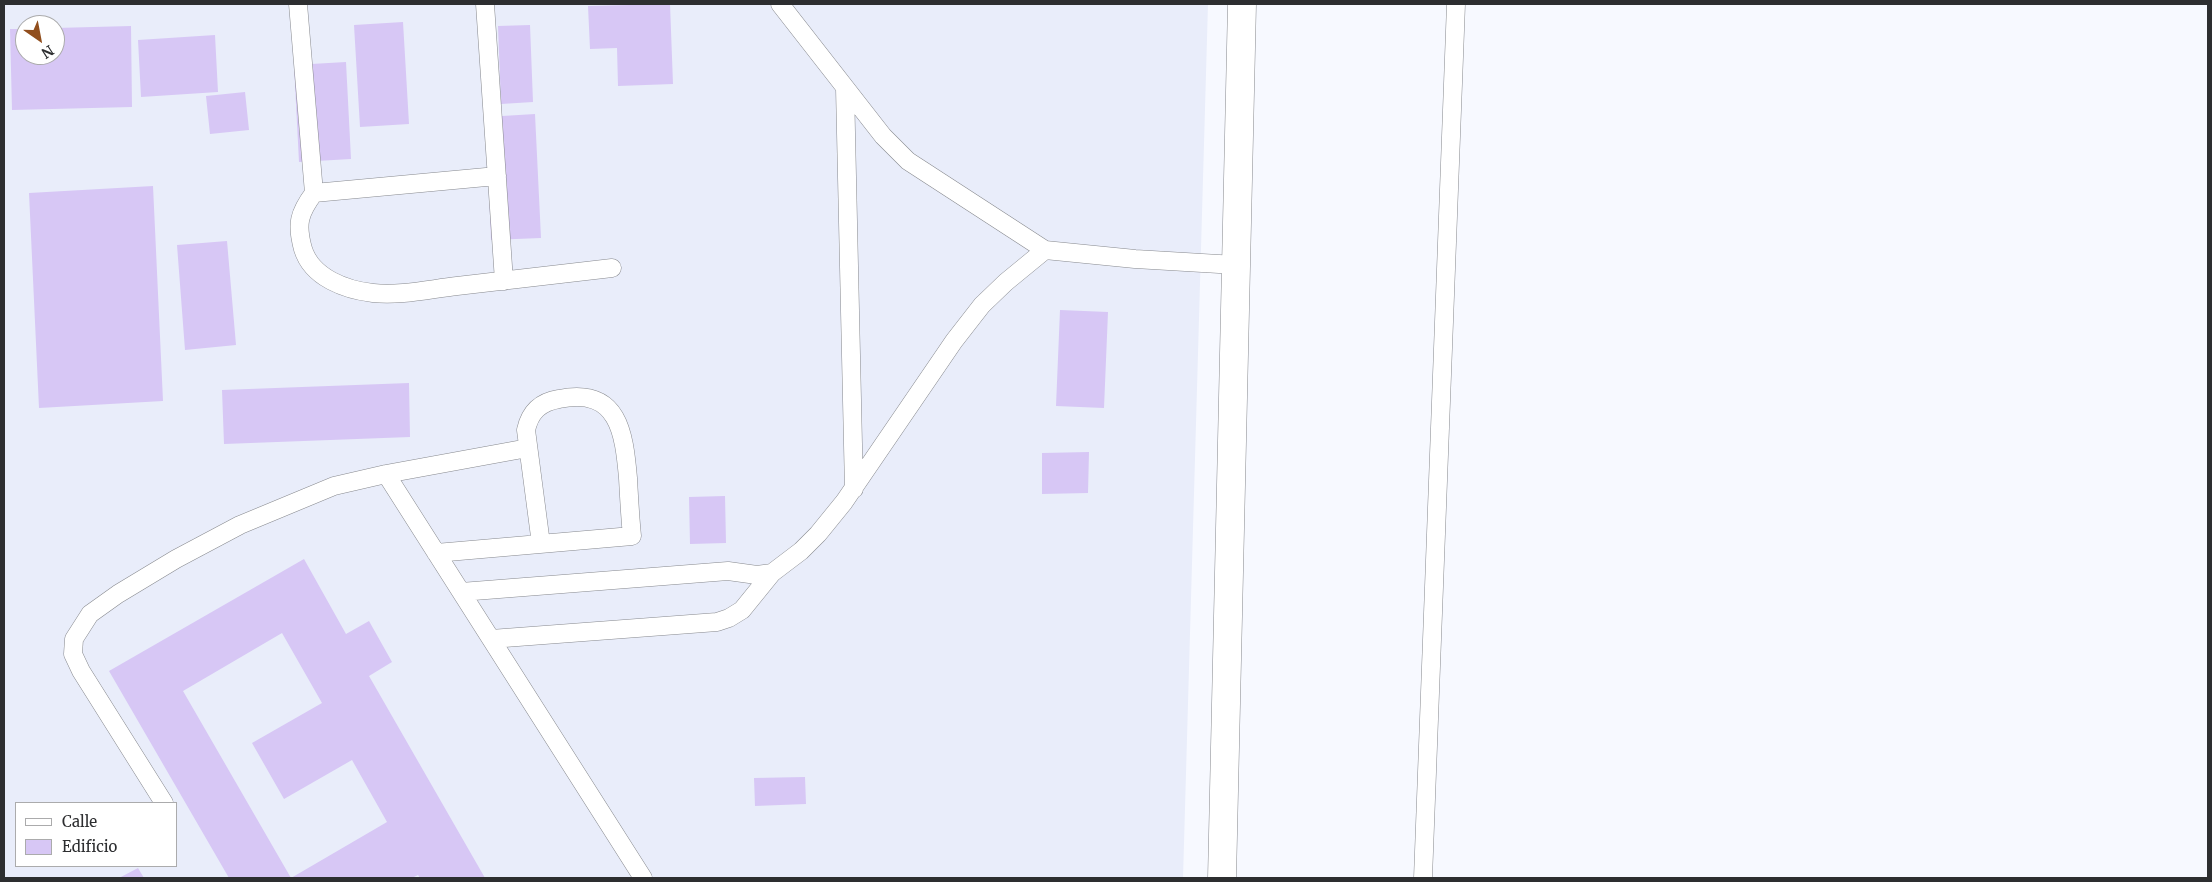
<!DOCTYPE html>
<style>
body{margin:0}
#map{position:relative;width:2212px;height:882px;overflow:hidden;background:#f7f9ff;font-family:Merriweather,serif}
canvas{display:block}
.frame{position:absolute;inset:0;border:5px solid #2d2e30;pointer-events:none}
.legend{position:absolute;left:15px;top:802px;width:162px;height:65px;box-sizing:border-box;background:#fff;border:1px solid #ababac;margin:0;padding:6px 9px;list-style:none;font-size:15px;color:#2d2e30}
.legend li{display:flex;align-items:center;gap:10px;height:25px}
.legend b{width:25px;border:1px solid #ababac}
.north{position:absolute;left:15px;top:15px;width:50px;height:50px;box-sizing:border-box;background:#fff;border:1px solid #ababac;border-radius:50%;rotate:147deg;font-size:14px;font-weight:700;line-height:20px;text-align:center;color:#2d2e30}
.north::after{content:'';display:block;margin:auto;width:18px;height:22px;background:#914e1d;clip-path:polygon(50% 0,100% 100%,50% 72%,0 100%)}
</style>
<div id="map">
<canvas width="2212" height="882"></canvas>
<div class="frame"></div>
<ul class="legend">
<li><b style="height:6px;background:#fff"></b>Calle</li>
<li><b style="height:14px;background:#d7c7f5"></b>Edificio</li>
</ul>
<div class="north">N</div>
</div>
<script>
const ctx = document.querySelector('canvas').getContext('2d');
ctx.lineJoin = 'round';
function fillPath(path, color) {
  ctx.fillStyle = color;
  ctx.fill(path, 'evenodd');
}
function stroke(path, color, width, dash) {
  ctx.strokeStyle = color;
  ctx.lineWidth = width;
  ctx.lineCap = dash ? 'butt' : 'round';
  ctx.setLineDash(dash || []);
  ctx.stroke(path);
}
fillPath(new Path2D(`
 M4 4H1208L1183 878H4ZM25 25H55V55H25ZM16 803H176V866H16Z`), '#e9edfa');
fillPath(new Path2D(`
 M670 4 673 84 618 86 617 48 590 49 588 6Z
 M403 22 409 124 360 127 354 25Z
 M530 25 533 102 501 104 498 26Z
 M131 26 132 107 12 110 10 29H25V55H55V28Z
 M215 35 218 92 141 97 138 40Z
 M346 62 351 159 299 162 294 65Z
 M245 92 249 130 210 134 206 96Z
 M535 114 541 238 491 240 486 117Z
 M153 186 163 401 39 408 29 193Z
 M227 241 236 345 185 350 177 245Z
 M1060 310 1108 312 1104 408 1056 406Z
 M409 383 410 437 224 444 222 390Z
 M1089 452 1088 493 1042 494V453Z
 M725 496 726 543 690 544 689 497Z
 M304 559 346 634 369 621 392 662 369 676 485 878H420L418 875 412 878H291L387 822 352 760 284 799 252 743 322 703 282 633 183 691 291 878H229L109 671Z
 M805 777 806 804 755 806 754 778Z
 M138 868 144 878H119Z`), '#d7c7f5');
const service = new Path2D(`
 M298 4 314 193C299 213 296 224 303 249 312 278 346 290 373 293 400 296 430 289 457 286 509 280 560 274 612 268
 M485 4 504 281
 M780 4 883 136 908 161 1045 250 1135 259 1236 265
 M845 88 854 489
 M314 193 497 176
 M386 474 643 878
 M436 553 632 536C630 516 629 497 628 478 624 433 619 387 559 399 540 402 530 412 526 430L541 544
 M461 592 728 571 757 575 772 573
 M491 639 717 622 729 618 742 610 772 573 801 551 818 534 844 502 954 341 982 305 1006 282 1045 250
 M164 803 81 671 73 654 74 639 90 614 118 594 176 559 240 525 334 486 386 474 528 448
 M1423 878 1456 4`);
const minor = new Path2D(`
 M1222 878 1242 4`);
stroke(service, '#87898e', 19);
stroke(minor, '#87898e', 29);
stroke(service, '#fff', 18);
stroke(minor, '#fff', 28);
</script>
